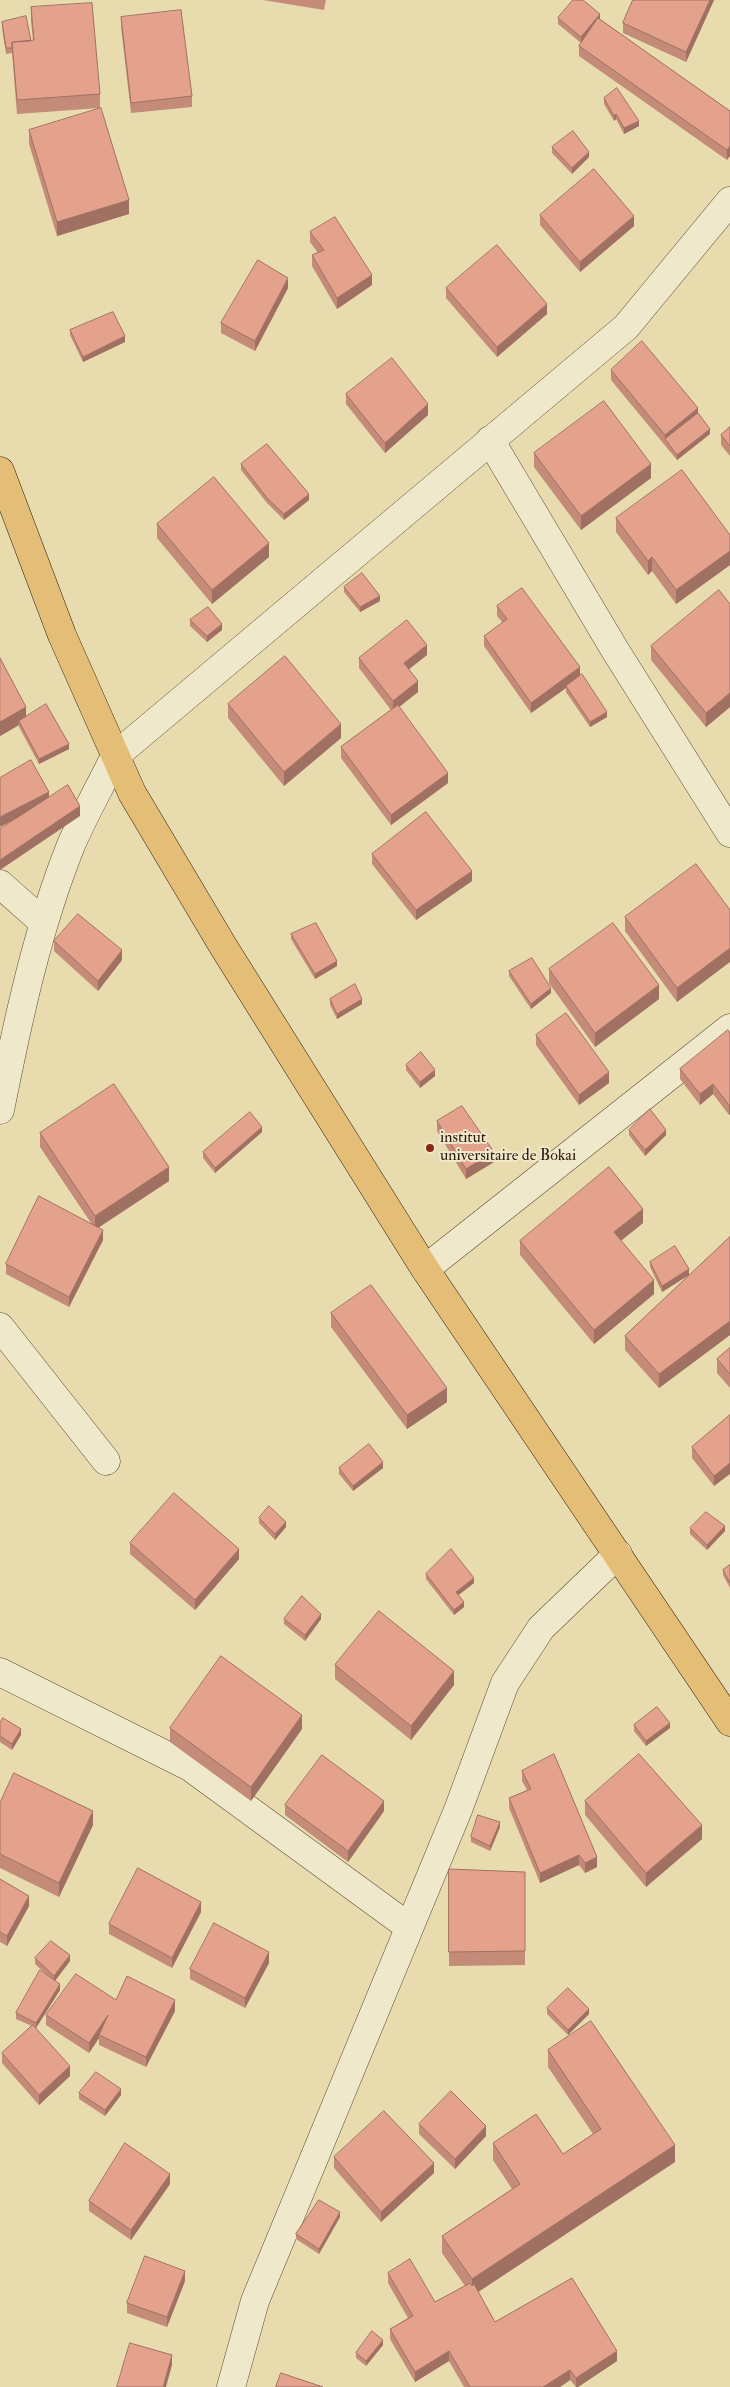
<!DOCTYPE html>
<style>
body{margin:0}
canvas{display:block;background:#e8dcae}
</style>
<canvas width="730" height="2387"></canvas>
<script>
const ctx = document.querySelector('canvas').getContext('2d');
ctx.lineJoin = 'round';
function stroke(path, color, width, dash) {
  ctx.strokeStyle = color;
  ctx.lineWidth = width;
  ctx.lineCap = dash ? 'butt' : 'round';
  ctx.setLineDash(dash || []);
  ctx.stroke(path);
}
function fillPath(path, color) {
  ctx.fillStyle = color;
  ctx.fill(path, 'evenodd');
}
function label(font, color, halo, rows, align = 'center') {
  ctx.font = font + ' "IM FELL Double Pica",serif';
  ctx.lineWidth = 4;
  ctx.setLineDash([]);
  ctx.textBaseline = 'middle';
  ctx.strokeStyle = halo;
  ctx.fillStyle = color;
  for (const [text, x, y, turn = 0] of rows) {
    ctx.save();
    ctx.translate(x, y);
    ctx.rotate((+turn || 0) * Math.PI / 180);
    ctx.textAlign = isNaN(turn) ? turn : align;
    if (halo) ctx.strokeText(text, 0, 0);
    ctx.fillText(text, 0, 0);
    ctx.restore();
  }
}
const street = new Path2D(`
 M490 440 615 650 730 833
 M0 884 44 923
 M0 1110C18 1020 37 930 71 845 84 815 101 785 115 756L626 327 730 201
 M425 1269 730 1028
 M0 1327 106 1461
 M0 1672 190 1767 409 1927
 M231 2387 255 2301 458 1810 505 1683 541 1628 618 1554`);
const highway = new Path2D(`
 M0 471 62 635 132 793 223 946 425 1269 730 1722`);
stroke(street, '#5c4d38', 29);
stroke(highway, '#2d1d11', 29);
stroke(street, '#f0e8ca', 28);
stroke(highway, '#e4be77', 28);
fillPath(new Path2D(`
 M263 0H326L324 10Z
 M633 0H714L686 62 623 33V23Z
 M31 7 100 94V108L17 114 12 53 6 54 2 28V22L31 41H33L31 21Z
 M121 17 192 96V107L131 113 121 27Z
 M558 18 600 19 730 111 727 160 579 56V46L581 43 558 24Z
 M604 98 639 126 624 134 616 119 614 121 604 104Z
 M29 130 129 214 57 236 29 144Z
 M552 147 589 157 572 174 552 153Z
 M540 215 634 226 580 272 540 225Z
 M310 232 372 285 337 309 312 266V255L318 253 310 242Z
 M288 288 255 351 221 333V323Z
 M446 288 547 314 497 357 446 298Z
 M70 330 125 342 83 362 70 335Z
 M611 370 698 413 710 434 677 460 611 380Z
 M346 394 428 415 385 453 346 404Z
 M730 427V456L721 445V435Z
 M534 453 651 478 581 530 534 467Z
 M241 464 309 500 284 520 267 503 241 470Z
 M616 518 730 535V565L676 604 652 571 648 575 616 532Z
 M157 524 269 557 212 604 157 538Z
 M344 587 380 601 360 612 344 592Z
 M730 604V707L706 727 651 660V646Z
 M497 606 580 675 607 717 590 727 566 692V688L531 713 484 646V636L503 623 497 616Z
 M190 620 222 630 207 642 190 626Z
 M427 655 409 669 418 692 399 706 448 783 391 825 341 758V747L391 710 359 668V658Z
 M0 658 26 716 69 749 39 764 19 727V725L0 736Z
 M228 704 341 738 284 786 228 718Z
 M372 854 472 881 416 920 372 864Z
 M730 910 677 1002 625 931V917Z
 M291 934 337 966 315 979 291 939Z
 M54 941 122 960 98 991 54 951Z
 M549 969 659 999 595 1047 549 983Z
 M509 971 551 993 531 1009 509 976Z
 M330 999 362 1004 337 1019 330 1005Z
 M730 1033V1114L729 1115 713 1094 700 1105 680 1079V1069Z
 M536 1035 609 1083 579 1105 536 1045Z
 M406 1065 435 1076 420 1088 406 1070Z
 M437 1121 494 1162 466 1179 437 1131Z
 M629 1130 666 1135 645 1156 629 1135Z
 M262 1132 215 1173 203 1158V1152Z
 M40 1133 169 1181 98 1227 103 1240 69 1307 6 1274V1264L91 1223 40 1147Z
 M643 1223 621 1241 654 1294 594 1344 520 1255V1241Z
 M730 1237V1335L659 1388 625 1350V1336Z
 M650 1262 689 1275 662 1292 650 1267Z
 M331 1313 447 1402 407 1429 331 1327Z
 M730 1348V1388L717 1373V1359Z
 M730 1415 714 1486 692 1458V1447Z
 M339 1468H383L353 1491 339 1474Z
 M259 1518 286 1527 275 1540 259 1523Z
 M690 1528 725 1531 707 1550 690 1534Z
 M130 1543 239 1559 195 1610 130 1554Z
 M730 1565V1588L723 1575V1570Z
 M426 1574 474 1583 458 1595 464 1607 454 1615 426 1579Z
 M284 1619H321L305 1641 284 1624Z
 M335 1665 454 1685 411 1740 335 1679Z
 M0 1723 21 1735 12 1750 0 1742Z
 M634 1725 670 1728 646 1746 634 1731Z
 M170 1728 302 1729 251 1801 170 1742Z
 M522 1771 597 1867 585 1873 579 1865 540 1883 509 1808V1798L527 1790 522 1781Z
 M585 1801 702 1839 646 1887 585 1815Z
 M0 1803 93 1825 59 1897 0 1868Z
 M285 1805 384 1811 348 1862 285 1815Z
 M500 1827 490 1851 471 1842V1837Z
 M525 1872V1965L449 1966V1952Z
 M0 1879 29 1906 7 1946 0 1942Z
 M201 1912 172 1968 109 1934V1924Z
 M35 1958 70 1961 55 1981 60 1990 36 2028 70 2076 39 2105 2 2063V2053L32 2026 16 2019V2013L46 1974 35 1964Z
 M269 1963 245 2008 190 1979V1969Z
 M116 2000 175 2011 146 2067 99 2045V2038L89 2053 46 2025V2015Z
 M547 2008 589 2014 568 2035 547 2014Z
 M548 2050 675 2162 478 2292 495 2322 617 2361 578 2387H576L570 2380 560 2387H464L449 2361 415 2382 390 2339V2329L408 2318 388 2283V2273L435 2302 465 2286 442 2253V2236L512 2189 493 2160V2143L563 2154 593 2134 548 2067Z
 M79 2093 121 2095 105 2116 79 2099Z
 M419 2124 486 2136 455 2169 419 2134Z
 M334 2157 434 2173 381 2222 334 2168Z
 M170 2184 131 2240 89 2211V2201Z
 M340 2217 319 2254 296 2239V2234Z
 M185 2281 167 2327 127 2313V2303Z
 M383 2345 366 2366 356 2358V2353Z`), '#c48b78');
fillPath(new Path2D(`
 M710 0H714L686 62V52Z
 M600 14V19L581 43V37Z
 M616 114V119L614 121V116Z
 M639 121V126L624 134V128Z
 M730 146V156L727 160V150Z
 M589 152V157L572 174V168Z
 M129 200V214L57 236V222Z
 M634 216V226L580 272V262Z
 M372 275V285L337 309V298Z
 M288 278V288L255 351V341Z
 M547 304V314L497 357V347Z
 M125 336V342L83 362V357Z
 M428 404V415L385 453V443Z
 M698 408V419L665 439V435Z
 M710 429V434L677 460V455Z
 M651 464V478L581 530V516Z
 M309 494V500L284 520V514Z
 M269 543V557L212 604V590Z
 M730 551V565L676 604V590Z
 M652 557V571L648 575V561Z
 M380 596V601L360 612V607Z
 M222 624V630L207 642V636Z
 M427 645V655L404 673V663Z
 M580 667V678L531 713V703Z
 M418 681V692L393 712V701Z
 M730 693V707L706 727V713Z
 M26 707V721H19V725L0 736V722Z
 M607 712V717L590 727V722Z
 M341 724V738L284 786V772Z
 M69 744V749L39 764V759Z
 M448 773V783L391 825V815Z
 M49 792V802L0 827V817Z
 M80 806V816L0 870V860Z
 M472 871V881L416 920V910Z
 M730 948V962L677 1002V988Z
 M122 950V960L98 991V981Z
 M337 961V966L315 979V974Z
 M659 985V999L595 1047V1033Z
 M551 988V993L531 1009V1004Z
 M362 999V1004L337 1019V1014Z
 M435 1070V1076L420 1088V1082Z
 M609 1072V1083L579 1105V1095Z
 M713 1084V1094L700 1105V1094Z
 M730 1104V1114L729 1115V1105Z
 M262 1127V1132L215 1173V1168Z
 M666 1130V1135L645 1156V1150Z
 M494 1152V1162L466 1179V1169Z
 M169 1167V1181L95 1230V1216Z
 M643 1209V1223L614 1246V1232Z
 M103 1230V1240L69 1307V1297Z
 M689 1269V1275L662 1292V1286Z
 M654 1280V1294L594 1344V1330Z
 M730 1321V1335L659 1388V1374Z
 M447 1388V1402L407 1429V1415Z
 M383 1462V1468L353 1491V1486Z
 M730 1463V1474L714 1486V1476Z
 M286 1522V1527L275 1540V1534Z
 M725 1526V1531L707 1550V1545Z
 M239 1549V1559L195 1610V1600Z
 M474 1578V1583L456 1597V1592Z
 M464 1602V1607L454 1615V1610Z
 M321 1614V1619L305 1641V1635Z
 M454 1671V1685L411 1740V1726Z
 M302 1715V1729L251 1801V1787Z
 M670 1723V1728L646 1746V1741Z
 M21 1729V1735L12 1750V1744Z
 M384 1801V1811L348 1862V1851Z
 M93 1811V1825L59 1897V1883Z
 M500 1822V1827L490 1851V1846Z
 M702 1825V1839L646 1887V1873Z
 M579 1855V1865L540 1883V1873Z
 M597 1857V1867L585 1873V1863Z
 M29 1896V1906L7 1946V1936Z
 M201 1902V1912L172 1968V1958Z
 M269 1952V1963L245 2008V1998Z
 M70 1955V1961L54 1982V1976Z
 M60 1984V1990L36 2028V2023Z
 M175 2000V2011L146 2067V2057Z
 M589 2009V2014L568 2035V2030Z
 M108 2015 99 2035V2038L89 2053V2043Z
 M70 2066V2076L39 2105V2095Z
 M121 2089V2095L105 2116V2110Z
 M486 2126V2136L455 2169V2159Z
 M675 2145V2162L472 2296V2279Z
 M434 2163V2173L381 2222V2212Z
 M170 2174V2184L131 2240V2230Z
 M340 2212V2217L319 2254V2249Z
 M185 2271V2281L167 2327V2317Z
 M383 2340V2345L366 2366V2361Z
 M449 2351V2361L415 2382V2372Z
 M617 2351V2361L578 2387H576V2378Z
 M172 2355V2365L166 2387H163Z
 M570 2370V2380L560 2387H543Z`), '#a07162');
const building = new Path2D(`
 M573 0H583L600 14 581 37 558 18Z
 M633 0H710L686 52 623 23Z
 M92 3 100 94 17 100 12 42 34 40 31 7Z
 M181 10 192 96 131 103 121 17Z
 M26 16 31 41 12 42V48H6L2 22Z
 M598 18 730 111V146L727 150 579 46Z
 M617 88 639 121 624 128 616 114 614 116 604 98Z
 M101 108 129 200 57 222 29 130Z
 M573 131 589 152 572 168 552 147Z
 M594 169 634 216 580 262 540 215Z
 M335 217 372 275 337 298 312 255 324 250 310 232Z
 M497 245 547 304 497 347 446 288Z
 M258 260 288 278 255 341 221 323Z
 M113 312 125 336 83 357 70 330Z
 M642 341 698 408 665 435 611 370Z
 M392 358 428 404 385 443 346 394Z
 M604 401 651 464 581 516 534 453Z
 M698 413 710 429 677 455 665 439Z
 M730 427V446L721 435Z
 M267 444 309 494 284 514 267 498 241 464Z
 M682 470 730 535V551L676 590 652 557 648 561 616 518Z
 M214 477 269 543 212 590 157 524Z
 M362 573 380 596 360 607 344 587Z
 M522 588 580 667 531 703 484 636 507 619 497 606Z
 M719 590 730 604V693L706 713 651 646Z
 M208 607 222 624 207 636 190 620Z
 M407 620 427 645 404 663 418 681 393 701 359 658Z
 M285 656 341 724 284 772 228 704Z
 M0 658 26 707 0 722Z
 M582 674 607 712 590 722 566 686Z
 M46 704 69 744 39 759 19 721Z
 M398 705 448 773 391 815 341 747Z
 M31 760 49 792 0 817V778Z
 M68 785 80 806 0 860V829Z
 M426 812 472 871 416 910 372 854Z
 M696 864 730 910V948L677 988 625 917Z
 M78 914 122 950 98 981 54 941Z
 M316 923 337 961 315 974 291 934Z
 M613 923 659 985 595 1033 549 969Z
 M532 958 551 988 531 1004 509 971Z
 M355 984 362 999 337 1014 330 999Z
 M566 1013 609 1072 579 1095 536 1035Z
 M728 1030 730 1033V1104L729 1105 713 1084 700 1094 680 1069Z
 M421 1052 435 1070 420 1082 406 1065Z
 M114 1084 169 1167 95 1216 40 1133Z
 M462 1106 494 1152 466 1169 437 1121Z
 M650 1109 666 1130 645 1150 629 1130Z
 M250 1112 262 1127 215 1168 203 1152Z
 M609 1167 643 1209 614 1232 654 1280 594 1330 520 1241Z
 M39 1196 103 1230 69 1297 6 1264Z
 M730 1237V1321L659 1374 625 1336Z
 M675 1246 689 1269 662 1286 650 1262Z
 M371 1285 447 1388 407 1415 331 1313Z
 M730 1348V1374L717 1359Z
 M730 1415V1463L714 1476 692 1447Z
 M369 1444 383 1462 353 1486 339 1468Z
 M174 1493 239 1549 195 1600 130 1543Z
 M269 1506 286 1522 275 1534 259 1518Z
 M706 1512 725 1526 707 1545 690 1528Z
 M451 1549 474 1578 456 1592 464 1602 454 1610 426 1574Z
 M730 1565V1583L723 1570Z
 M302 1596 321 1614 305 1635 284 1619Z
 M379 1611 454 1671 411 1726 335 1665Z
 M221 1656 302 1715 251 1787 170 1728Z
 M657 1707 670 1723 646 1741 634 1725Z
 M3 1718 21 1729 12 1744 0 1736V1723Z
 M554 1754 597 1857 585 1863 579 1855 540 1873 509 1798 531 1789 522 1771Z
 M639 1754 702 1825 646 1873 585 1801Z
 M322 1755 384 1801 348 1851 285 1805Z
 M14 1773 93 1811 59 1883 0 1854V1803Z
 M478 1815 500 1822 490 1846 471 1837Z
 M138 1868 201 1902 172 1958 109 1924Z
 M449 1869 525 1872V1951L449 1952Z
 M0 1879 29 1896 7 1936 0 1932Z
 M214 1923 269 1952 245 1998 190 1969Z
 M51 1941 70 1955 54 1976 35 1958Z
 M40 1970 60 1984 36 2023 16 2013Z
 M76 1974 116 2000 127 1976 175 2000 146 2057 99 2035 108 2015 89 2043 46 2015Z
 M568 1988 589 2009 568 2030 547 2008Z
 M591 2021 675 2145 472 2279 442 2236 520 2184 493 2143 536 2114 563 2154 601 2129 548 2050Z
 M33 2025 70 2066 39 2095 2 2053Z
 M96 2072 121 2089 105 2110 79 2093Z
 M451 2091 486 2126 455 2159 419 2124Z
 M384 2111 434 2163 381 2212 334 2157Z
 M125 2143 170 2174 131 2230 89 2201Z
 M319 2200 340 2212 319 2249 296 2234Z
 M145 2256 185 2271 167 2317 127 2303Z
 M410 2259 435 2302 470 2283 472 2286 474 2284 495 2322 572 2278 617 2351 576 2378 570 2370 543 2387H470L449 2351 415 2372 390 2329 413 2316 388 2273Z
 M372 2331 383 2340 366 2361 356 2353Z
 M130 2343 172 2355 163 2387H117Z
 M281 2373 323 2387H276Z`);
fillPath(building, '#e4a28c');
stroke(building, '#a07162', 1);
for (const [x, y, r, color] of [
 [430,1148,5,"#8f2418"]
]) {
  const dot = new Path2D();
  dot.arc(x, y, r, 0, 2 * Math.PI);
  ctx.fillStyle = color;
  ctx.fill(dot);
  stroke(dot, '#f0e8ca', 2);
}
label('16px', '#2d1d11', '#f0e8ca', [
 ["institut",440,1139],
 ["universitaire de Bokai",440,1157]
], 'left');
</script>
